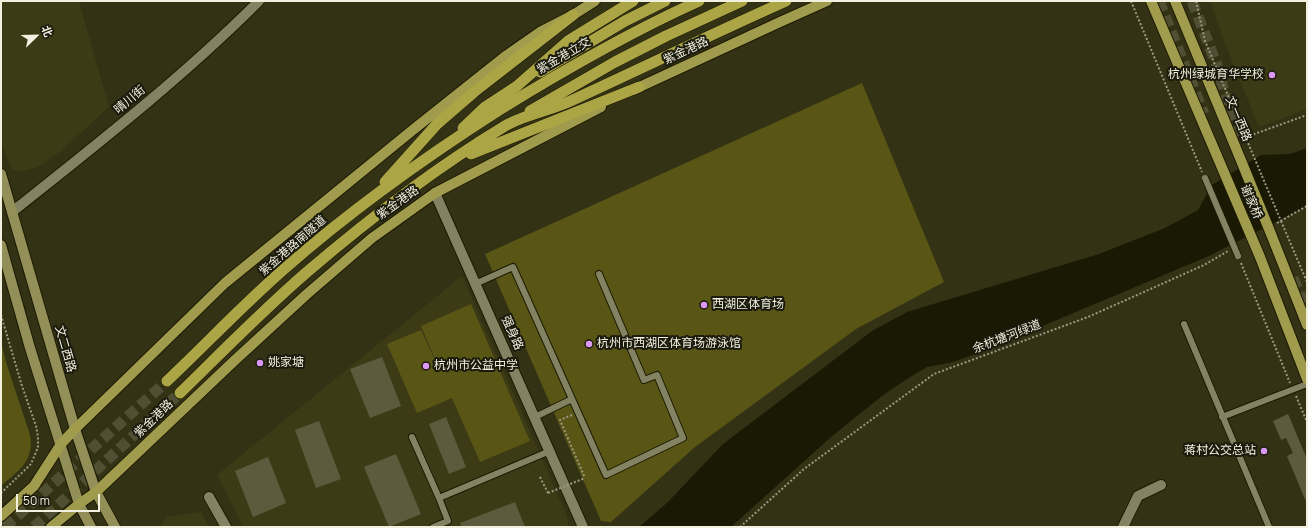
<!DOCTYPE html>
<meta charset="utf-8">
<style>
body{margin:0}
#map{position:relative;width:1308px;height:528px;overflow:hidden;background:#343215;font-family:Manrope,"Noto Sans SC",sans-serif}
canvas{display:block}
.frame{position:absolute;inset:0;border:2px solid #f2f1e0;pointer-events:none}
.north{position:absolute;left:16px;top:16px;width:40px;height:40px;-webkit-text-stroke:3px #1a1a0d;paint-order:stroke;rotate:67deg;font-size:11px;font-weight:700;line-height:16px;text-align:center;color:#f2f1e0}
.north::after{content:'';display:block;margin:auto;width:14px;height:18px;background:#f2f1e0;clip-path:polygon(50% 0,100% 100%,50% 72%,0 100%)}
.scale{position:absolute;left:16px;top:494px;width:84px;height:18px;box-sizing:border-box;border:2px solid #f2f1e0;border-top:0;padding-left:5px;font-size:12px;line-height:14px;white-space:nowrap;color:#f2f1e0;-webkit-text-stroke:3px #1a1a0d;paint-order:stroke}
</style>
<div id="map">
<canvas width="1308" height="528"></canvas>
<div class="frame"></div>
<div class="north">北</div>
<div class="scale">50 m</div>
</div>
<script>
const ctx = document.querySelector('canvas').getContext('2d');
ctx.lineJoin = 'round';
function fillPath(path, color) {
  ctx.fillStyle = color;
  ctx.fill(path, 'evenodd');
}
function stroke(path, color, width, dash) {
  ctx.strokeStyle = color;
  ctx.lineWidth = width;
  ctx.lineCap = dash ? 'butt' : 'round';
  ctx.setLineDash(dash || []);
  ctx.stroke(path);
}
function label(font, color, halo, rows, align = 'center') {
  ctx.font = font + ' Manrope,"Noto Sans SC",sans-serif';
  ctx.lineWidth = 4;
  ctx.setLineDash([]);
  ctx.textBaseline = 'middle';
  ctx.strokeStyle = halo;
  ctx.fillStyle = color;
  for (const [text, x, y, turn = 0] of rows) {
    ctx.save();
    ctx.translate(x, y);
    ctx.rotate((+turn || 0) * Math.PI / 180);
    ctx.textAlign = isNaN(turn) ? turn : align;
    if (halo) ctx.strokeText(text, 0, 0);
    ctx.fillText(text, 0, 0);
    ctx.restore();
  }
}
fillPath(new Path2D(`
 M1 1H79L109 107 61 151 38 167 23 171 12 170 7 159 1 139Z
 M1210 1H1307V109L1259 127 1224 41Z
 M462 276 567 516 568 527H243L217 475Z
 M201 512 209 527H159L167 517Z`), '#3d3b15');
fillPath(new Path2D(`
 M862 83 944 282 856 329 695 447 611 522 601 521 485 254Z
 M471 304 530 441 480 462 452 398 417 413 387 344 421 330 440 371 421 326Z
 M1 342 6 362 30 435C35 461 18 471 1 486Z`), '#585515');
fillPath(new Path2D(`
 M1307 148V206L1209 256 983 351 953 362 927 367 907 379 882 396 831 437 731 527H639L668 502 723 444 872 331 907 312 1099 254 1165 228 1198 210 1212 185 1261 155 1290 154Z`), '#1a1904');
fillPath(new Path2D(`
 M382 357 401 406 370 418 350 369Z
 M1288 414 1307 459V504L1287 456 1293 453 1286 438 1281 440 1273 421Z
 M446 417 466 467 449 474 429 424Z
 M319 421 341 479 316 488 295 430Z
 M396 454 421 514 389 527 364 467Z
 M268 457 286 503 253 517 235 471Z
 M515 502 525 527H462L460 523Z`), '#5d5b3d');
stroke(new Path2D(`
 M1159 1 1204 114
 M1192 1 1218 68 1237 141
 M1293 278 1307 311
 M5 527 167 381
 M34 527 180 393`), '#504f33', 11, [11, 5.5]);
const service = new Path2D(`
 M475 284 513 267 606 475 683 438 657 375 644 380 599 274
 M1184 324 1269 527
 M535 417 572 399
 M1222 417 1307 384
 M412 437 439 498 448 521 433 527
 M439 498 550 451`);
const minor = new Path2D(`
 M435 193 583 527
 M209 497 226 527
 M1123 527 1138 496 1161 485`);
const tertiary = new Path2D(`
 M12 212C96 145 182 78 259 1`);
const secondary = new Path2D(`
 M1 174 75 429 96 492 115 527
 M1 245 30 348 79 504 91 527`);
const primary = new Path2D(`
 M1151 1 1217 156
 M1175 1 1240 158
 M633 90 780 22 827 1
 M1271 234 1307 325
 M1260 257 1307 379
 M1 516 34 486 61 444 75 429 225 283 414 129 507 55 540 32 573 15 595 1
 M51 527 79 504 96 492 234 361 307 294 372 238 435 193 601 107`);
const trunk = new Path2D(`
 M540 72 625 21 665 1
 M530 111 615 62 666 36 742 1
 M463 128 485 107 517 86 568 41 633 1
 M471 154 639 87
 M385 182 437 124 474 92 573 15
 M167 381C206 344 243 305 284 269 351 210 424 158 499 110 564 70 630 32 699 1
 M180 393C222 352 263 310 307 272 369 219 435 168 505 126 522 116 547 111 566 103 640 69 712 34 786 1`);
stroke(service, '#1c1a00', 8);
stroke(minor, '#1c1a00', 12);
stroke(tertiary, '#1c1a00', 12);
stroke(secondary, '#1c1a00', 12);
stroke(primary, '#1c1a00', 12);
stroke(trunk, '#1c1a00', 12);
stroke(new Path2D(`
 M1131 1 1202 172
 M1196 1 1205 41 1262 176
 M1246 137 1307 115
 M1281 221 1307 282
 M1277 223 1307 206
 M1241 263 1290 383
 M1 315 22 386 36 426 38 437V447L31 464 1 493
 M1296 396 1307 422
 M572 415 560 420 585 478
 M540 477 548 493
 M740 527 804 469 934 374 1088 317 1204 265 1228 251`), '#9b9983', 2, [2, 2]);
stroke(service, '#838262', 6);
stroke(minor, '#838262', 10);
stroke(tertiary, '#838262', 10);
stroke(secondary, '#928f58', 10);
stroke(primary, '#a19c4d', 10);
stroke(trunk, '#aba546', 11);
const serviceBridge = new Path2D(`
 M1205 178 1238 256`);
const primaryBridge = new Path2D(`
 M1217 156 1260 257
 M1240 158 1271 234`);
stroke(serviceBridge, '#1c1a00', 8, []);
stroke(primaryBridge, '#1c1a00', 12, []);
stroke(new Path2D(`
 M1262 176 1281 221
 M548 493 585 478`), '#9b9983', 2, [2, 2]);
stroke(serviceBridge, '#838262', 6);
stroke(primaryBridge, '#a19c4d', 10);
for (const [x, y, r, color] of [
 [1272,75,4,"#db99f5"],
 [704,305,4,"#db99f5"],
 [589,344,4,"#db99f5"],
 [260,363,4,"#db99f5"],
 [426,366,4,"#db99f5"],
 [1264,451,4,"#db99f5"]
]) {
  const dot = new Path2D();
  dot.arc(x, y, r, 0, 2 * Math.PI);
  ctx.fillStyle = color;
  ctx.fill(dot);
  stroke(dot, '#1a1a0d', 1.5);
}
label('12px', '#f2f1e0', '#1a1a0d', [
 ["紫金港路",686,51,-25],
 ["紫金港立交",564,56,-30],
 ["晴川街",130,100,-40],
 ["文一西路",1238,119,67],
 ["谢家桥",1251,202,67],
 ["紫金港路",398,203,-36],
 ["紫金港路南隧道",293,246,-41],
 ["强身路",512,333,66],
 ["余杭塘河绿道",1007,337,-21],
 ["文二西路",65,349,74],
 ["紫金港路",154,419,-44]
]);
label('12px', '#f2f1e0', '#1a1a0d', [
 ["杭州绿城育华学校",1264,75,"right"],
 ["西湖区体育场",712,305],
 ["杭州市西湖区体育场游泳馆",597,344],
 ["姚家塘",268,363],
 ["杭州市公益中学",434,366],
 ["蒋村公交总站",1256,451,"right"]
], 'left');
</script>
